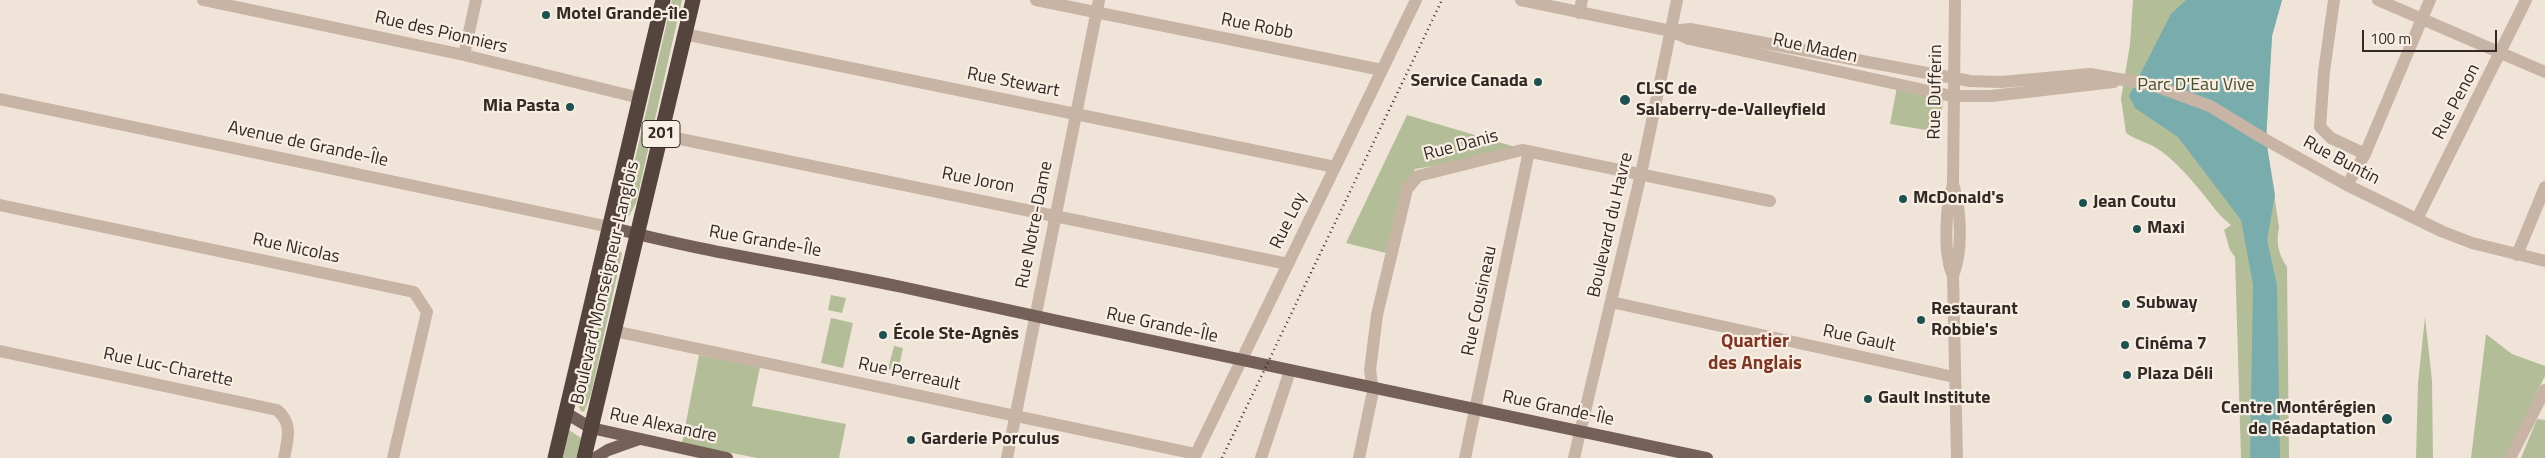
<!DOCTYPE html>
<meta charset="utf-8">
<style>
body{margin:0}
#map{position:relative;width:2545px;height:458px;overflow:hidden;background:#f0e4d8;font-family:"Titillium Web",sans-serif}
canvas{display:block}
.scale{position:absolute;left:2362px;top:30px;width:135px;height:22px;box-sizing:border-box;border:2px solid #332a26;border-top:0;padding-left:6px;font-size:15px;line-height:18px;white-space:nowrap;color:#332a26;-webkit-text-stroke:4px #f8eee4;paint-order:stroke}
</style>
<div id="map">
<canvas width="2545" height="458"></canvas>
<div class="scale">100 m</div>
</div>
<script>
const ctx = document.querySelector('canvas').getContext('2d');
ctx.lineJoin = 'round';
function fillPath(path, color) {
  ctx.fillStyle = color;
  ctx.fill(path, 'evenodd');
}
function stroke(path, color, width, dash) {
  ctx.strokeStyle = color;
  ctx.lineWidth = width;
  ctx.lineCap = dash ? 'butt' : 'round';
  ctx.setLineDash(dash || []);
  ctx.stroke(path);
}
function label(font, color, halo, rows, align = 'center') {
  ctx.font = font + ' "Titillium Web",sans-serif';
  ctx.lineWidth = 4.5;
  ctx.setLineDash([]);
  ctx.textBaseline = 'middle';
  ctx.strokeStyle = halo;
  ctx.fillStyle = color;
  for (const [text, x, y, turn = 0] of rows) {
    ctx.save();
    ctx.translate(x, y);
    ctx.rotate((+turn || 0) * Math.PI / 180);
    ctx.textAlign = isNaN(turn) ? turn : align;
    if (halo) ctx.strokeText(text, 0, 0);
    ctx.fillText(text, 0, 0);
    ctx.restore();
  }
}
fillPath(new Path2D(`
 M672 0H682L636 203 629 216 624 215 623 211Z
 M2133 0H2282L2272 36 2266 140 2279 227C2276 243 2278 253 2287 267L2289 458H2241L2235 257 2230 250 2224 230 2231 225C2227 221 2222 218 2219 214 2202 193 2183 167 2161 151 2149 142 2137 141 2126 133L2121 99 2130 44Z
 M1897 87 1944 98 1938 132 1890 124Z
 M1407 115 1529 151 1415 169 1386 253 1346 243Z
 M615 248 622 253 591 394 584 412 581 411 579 407 598 327 609 256Z
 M831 295 846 298 842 313 828 310Z
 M2425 317 2432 381 2433 458H2416L2418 383Z
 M831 318 853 323 843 368 821 363Z
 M2486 334 2512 354 2545 366V376L2505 458H2471Z
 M894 346 903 348 898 371 888 369Z
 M699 355 760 367 752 406 846 424 839 458H757L682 443Z
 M2537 419 2545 420V458H2521Z
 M569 430 581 438 576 458H563Z`), '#b3be99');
fillPath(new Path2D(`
 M2186 0H2282L2272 36 2266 140 2275 195 2267 240 2277 285 2280 458H2250L2253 285 2241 220 2178 137 2135 108 2129 96 2171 14Z`), '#79acac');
stroke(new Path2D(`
 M203 0 464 55 640 98
 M1036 0 1382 70
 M1521 0 1671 31 1689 39 1952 96H1991L2114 82
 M2334 0 2324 72 2320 127 2331 138 2365 154
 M2378 0 2545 72
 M1579 13 1582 0
 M1671 31 1690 29 1970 81 2001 82 2090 74 2153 85 2210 106 2266 140 2347 185 2441 231 2472 243 2545 261
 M684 34 1335 167
 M464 55 476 0
 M0 99 610 227
 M661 135 1288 264
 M2347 185 2365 154 2430 0
 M1954 187C1961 212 1963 250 1953 276L1957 458
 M0 205 414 292 427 312 393 458
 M2417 219 2526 0
 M2517 255 2545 187
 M1953 276C1944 257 1946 225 1948 204 1949 196 1953 189 1953 181 1954 121 1954 60 1955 0
 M1611 302 1954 377
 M614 331 1196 454
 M0 351 277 410C293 423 288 439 284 458
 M1007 458 1099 0
 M1194 458 1416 0
 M1261 458 1290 371
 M1359 458 1373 391 1370 370 1377 315 1407 189 1418 176 1522 150 1770 201
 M1465 458 1529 151
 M1574 458 1641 174 1677 0
 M2510 458 2545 390`), '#c7b4a5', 12);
stroke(new Path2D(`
 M610 227C706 253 805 266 902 287 1170 346 1439 401 1707 458
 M566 413 591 428 727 458
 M595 458 608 450 639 439`), '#756057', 12);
stroke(new Path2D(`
 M555 458 663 0
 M584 458 693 0`), '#54443d', 15);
stroke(new Path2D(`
 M1222 458 1442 0`), '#332a26', 2.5, [1, 4]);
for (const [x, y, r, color] of [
 [546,15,5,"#1d5253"],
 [1538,82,5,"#1d5253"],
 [1625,100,6,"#1d5253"],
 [570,107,5,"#1d5253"],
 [1903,199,5,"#1d5253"],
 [2083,203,5,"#1d5253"],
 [2137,229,5,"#1d5253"],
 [2126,304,5,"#1d5253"],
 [1921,320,5,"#1d5253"],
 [883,335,5,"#1d5253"],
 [2125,345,5,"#1d5253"],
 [2127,375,5,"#1d5253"],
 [1868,399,5,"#1d5253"],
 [2387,419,6,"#1d5253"],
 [911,440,5,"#1d5253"]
]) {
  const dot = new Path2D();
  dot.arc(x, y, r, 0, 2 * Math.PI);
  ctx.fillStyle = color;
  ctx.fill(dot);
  stroke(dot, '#f8eee4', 2);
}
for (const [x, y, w] of [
 [661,134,38]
]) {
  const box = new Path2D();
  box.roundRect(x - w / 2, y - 13.5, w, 27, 4);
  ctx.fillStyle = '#f8eee4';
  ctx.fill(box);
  stroke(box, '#332a26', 1);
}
label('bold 16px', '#332a26', null, [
 ["201",661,134]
]);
label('bold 18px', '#332a26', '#f8eee4', [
 ["Motel Grande-île",556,15],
 ["Service Canada",1528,82,"right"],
 ["CLSC de",1636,90],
 ["Salaberry-de-Valleyfield",1636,111],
 ["Mia Pasta",560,107,"right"],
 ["McDonald's",1913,199],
 ["Jean Coutu",2093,203],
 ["Maxi",2147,229],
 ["Subway",2136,304],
 ["Restaurant",1931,310],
 ["Robbie's",1931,331],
 ["École Ste-Agnès",893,335],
 ["Cinéma 7",2135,345],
 ["Plaza Déli",2137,375],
 ["Gault Institute",1878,399],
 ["Centre Montérégien",2376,409,"right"],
 ["de Réadaptation",2376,430,"right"],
 ["Garderie Porculus",921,440]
], 'left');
label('18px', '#332a26', '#f8eee4', [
 ["Rue Robb",1257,27,11],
 ["Rue des Pionniers",441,33,13],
 ["Rue Maden",1815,49,12],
 ["Rue Stewart",1013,83,11],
 ["Rue Dufferin",1936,92,-89],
 ["Rue Penon",2457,102,-63],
 ["Avenue de Grande-Île",308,145,12],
 ["Rue Danis",1461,146,-15],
 ["Rue Buntin",2341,161,28],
 ["Rue Joron",978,181,11],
 ["Rue Loy",1289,221,-64],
 ["Rue Notre-Dame",1035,225,-79],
 ["Boulevard du Havre",1611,225,-77],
 ["Rue Grande-Île",765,242,10],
 ["Rue Nicolas",296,249,12],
 ["Boulevard Monseigneur-Langlois",606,283,-77],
 ["Rue Cousineau",1480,301,-78],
 ["Rue Grande-Île",1162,326,12],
 ["Rue Gault",1859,339,12],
 ["Rue Luc-Charette",168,368,12],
 ["Rue Perreault",909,375,12],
 ["Rue Grande-Île",1558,409,12],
 ["Rue Alexandre",663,426,12]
]);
label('18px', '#44512b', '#f8eee4', [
 ["Parc D'Eau Vive",2196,86]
]);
label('bold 19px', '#7f3522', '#f8eee4', [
 ["Quartier",1755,342],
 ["des Anglais",1755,364]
]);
</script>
